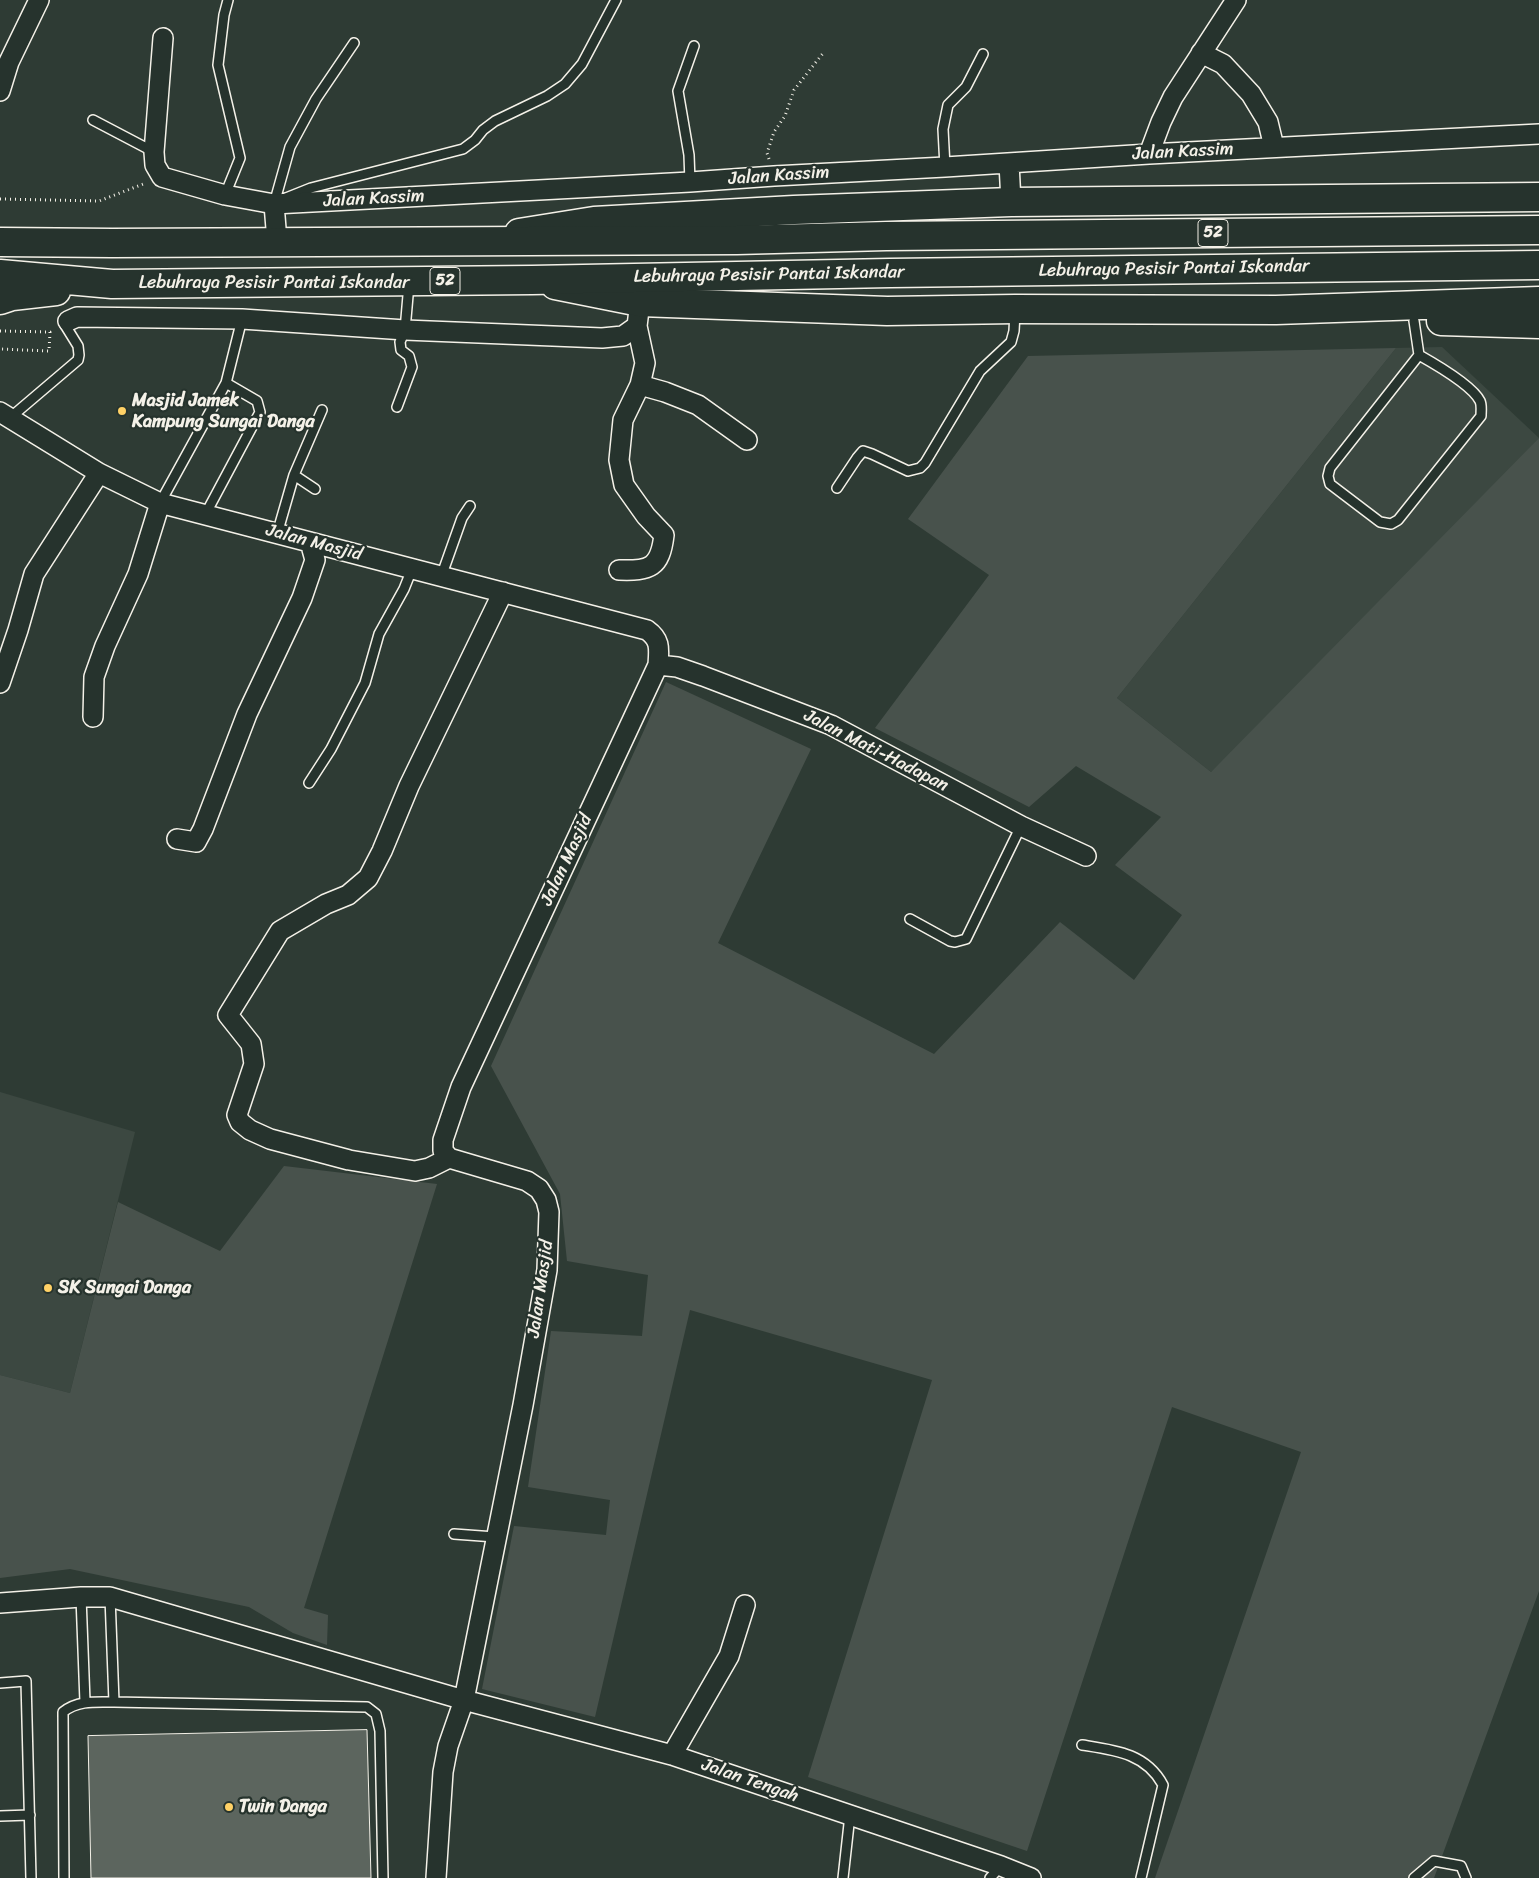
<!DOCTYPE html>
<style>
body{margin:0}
canvas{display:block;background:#2e3b34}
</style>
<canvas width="1539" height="1878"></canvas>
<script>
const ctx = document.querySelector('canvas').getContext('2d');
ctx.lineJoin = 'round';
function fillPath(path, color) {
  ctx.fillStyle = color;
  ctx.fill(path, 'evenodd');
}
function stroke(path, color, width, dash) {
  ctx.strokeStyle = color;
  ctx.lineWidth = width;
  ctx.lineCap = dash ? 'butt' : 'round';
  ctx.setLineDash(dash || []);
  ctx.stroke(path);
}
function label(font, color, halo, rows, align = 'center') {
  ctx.font = font + ' Sriracha,sans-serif';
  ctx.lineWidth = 4.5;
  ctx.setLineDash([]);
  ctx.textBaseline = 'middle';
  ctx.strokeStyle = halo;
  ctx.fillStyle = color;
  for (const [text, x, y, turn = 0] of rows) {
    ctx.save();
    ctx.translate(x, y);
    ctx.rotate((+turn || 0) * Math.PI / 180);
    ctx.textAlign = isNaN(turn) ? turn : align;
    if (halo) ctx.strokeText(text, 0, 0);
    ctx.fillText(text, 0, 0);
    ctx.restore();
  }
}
fillPath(new Path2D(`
 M1442 347 1539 438 1420 570 1211 772 1117 698 1396 348Z
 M0 1092 135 1132 70 1393 0 1375Z`), '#3c4841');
fillPath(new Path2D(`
 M1396 348 1117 698 1211 772 1539 438V1591L1434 1878H1155L1301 1452 1172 1407 1027 1851 808 1777 932 1380 690 1310 595 1717 482 1689 514 1526 606 1535 610 1500 528 1487 551 1331 642 1336 648 1275 567 1261 560 1194 491 1066 666 682 811 749 718 943 934 1054 1060 922 1134 980 1182 915 1115 865 1161 817 1076 766 1029 807 875 728 989 575 908 519 1028 356Z
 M284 1166 437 1184 304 1608 328 1615 327 1645 293 1633 249 1607 70 1569 0 1578V1375L70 1393 118 1202 220 1251Z`), '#48524c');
const building = new Path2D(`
 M367 1730 371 1878H91L88 1736Z`);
fillPath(building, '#5c655e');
stroke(building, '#f4f1e8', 1);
const lane = new Path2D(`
 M93 120 154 152
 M945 167 943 129 948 105 966 87 983 54
 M690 182 689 155 678 91 694 46
 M225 195 240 158 218 65 224 15 228 0
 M286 198 311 188 463 149 475 140 483 130 495 121 547 96 565 84 582 64 616 0
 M274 204 290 147 316 99 354 43
 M1414 321 1419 355C1435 364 1472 385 1480 401 1482 405 1481 411 1481 416L1398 520 1391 524 1380 522 1330 484 1328 476 1330 468 1419 355
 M397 407 412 367 409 356 401 350 400 342 405 330 409 284
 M11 417 78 360 79 355 78 346 65 325 68 321
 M294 475 315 489
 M837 488 857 458 863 451 872 454 908 471 920 468 925 463 980 371 1011 342 1014 331 1015 312
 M160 503 226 383 242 319
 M205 515 260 412 257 401 226 383
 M277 534 294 475 322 410
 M441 577 462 518 470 506
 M309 783 331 749 365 683 379 634 404 589 412 569
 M910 919 950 941 955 942 966 939 1021 826
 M454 1534 495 1537
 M81 1597 85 1702
 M110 1597 114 1702
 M0 1683 26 1681 31 1878
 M1082 1745C1114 1750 1146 1753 1163 1785L1141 1878
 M0 1816 30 1815
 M64 1878 63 1712C78 1700 96 1702 114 1702L367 1707 376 1714 380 1731 383 1878
 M843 1878 850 1815
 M990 1878 1001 1866
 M1414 1878 1434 1861 1461 1866 1466 1878`);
const street = new Path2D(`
 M163 38 154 152 155 165 162 177 225 195 274 204 690 182 774 176 945 167 1149 154 1539 134
 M1201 53 1223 64 1251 94 1268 122 1274 147
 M0 91 9 62 39 0
 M1149 154 1161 122 1173 97 1236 0
 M1009 163 1011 202
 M274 204 277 241
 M68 321 77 317 242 319 405 330 602 338 623 336 637 326 640 302
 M640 385 665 392 698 405 747 440
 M0 412 99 473 160 503 647 630C661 640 659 649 658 665L461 1087 443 1140V1151L449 1158 527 1181 539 1189 546 1200 549 1212 547 1270 523 1405 464 1700 448 1746 443 1772 436 1878
 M619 570C650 571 660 568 664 535L646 516 624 485 619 460 623 420 640 385 645 363 637 326
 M658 665 677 667 703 676 831 725 1021 826 1086 856
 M0 683 18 630 34 574 99 473
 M93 717 94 677 105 646 138 574 160 503
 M177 839 196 842 203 829 247 714 302 598 315 560 310 542
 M449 1158 429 1168 415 1171 349 1160 270 1139 250 1130 240 1122 237 1115 254 1064 251 1044 228 1015 280 931 326 904 348 895 368 878 382 851 409 786 503 592
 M0 1603 81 1597H110L464 1700 672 1755 1001 1866 1031 1878
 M672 1755 729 1656 745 1605`);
const primary = new Path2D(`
 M519 233 594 221 794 210 1011 202 1539 197
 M555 285 640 302 887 311 1015 309 1276 310 1539 301
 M1441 321 1539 324`);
const highway = new Path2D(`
 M0 242 112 243 737 240 886 236 1539 230
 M0 274 112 284 532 280 890 273 1539 265
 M0 300 12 296 56 291`);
stroke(lane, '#f4f1e8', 12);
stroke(street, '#f4f1e8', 22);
stroke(primary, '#f4f1e8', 31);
stroke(highway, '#f4f1e8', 31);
stroke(new Path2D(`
 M769 159 767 153 774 132 785 116 794 90 824 52
 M0 199 99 201 146 183
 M0 331 50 332 49 351 0 349`), '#f4f1e8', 3, [1, 4]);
stroke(lane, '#26332d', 9);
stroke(street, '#26332d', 19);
stroke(primary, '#26332d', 28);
stroke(highway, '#26332d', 28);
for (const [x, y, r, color] of [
 [122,411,5,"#ffd166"],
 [48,1288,5,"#ffd166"],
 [229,1807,5,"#ffd166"]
]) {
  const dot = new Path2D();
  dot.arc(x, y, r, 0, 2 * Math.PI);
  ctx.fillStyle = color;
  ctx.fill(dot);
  stroke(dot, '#26332d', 2);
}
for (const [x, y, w] of [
 [1213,233,30],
 [445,281,30]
]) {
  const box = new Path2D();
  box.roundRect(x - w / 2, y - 13.5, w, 27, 4);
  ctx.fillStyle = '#26332d';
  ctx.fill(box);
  stroke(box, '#f4f1e8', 1);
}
label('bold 16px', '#f4f1e8', null, [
 ["52",1213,233],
 ["52",445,281]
]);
label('18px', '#f4f1e8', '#26332d', [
 ["Jalan Kassim",1183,152,-3],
 ["Jalan Kassim",779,176,-4],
 ["Jalan Kassim",374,199,-3],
 ["Lebuhraya Pesisir Pantai Iskandar",1174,269,-1],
 ["Lebuhraya Pesisir Pantai Iskandar",769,275,-1],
 ["Lebuhraya Pesisir Pantai Iskandar",274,283],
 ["Jalan Masjid",314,543,15],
 ["Jalan Mati-Hadapan",876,751,27],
 ["Jalan Masjid",567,860,-65],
 ["Jalan Masjid",541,1289,-82],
 ["Jalan Tengah",750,1781,19]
]);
label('bold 18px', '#f4f1e8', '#26332d', [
 ["Masjid Jamek",132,401],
 ["Kampung Sungai Danga",132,422],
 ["SK Sungai Danga",58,1288],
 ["Twin Danga",239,1807]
], 'left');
</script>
